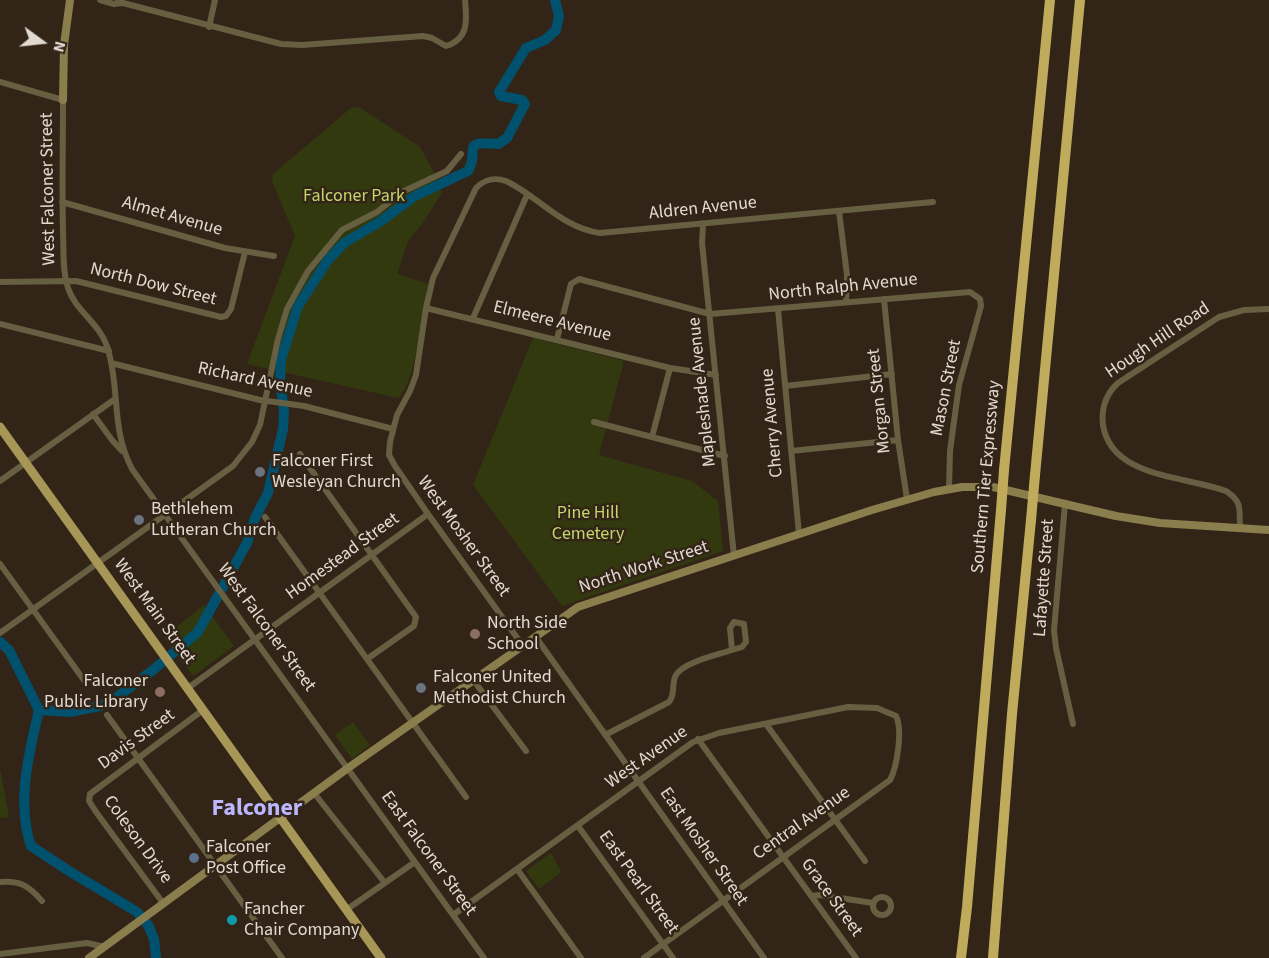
<!DOCTYPE html>
<style>
body{margin:0}
#map{position:relative;width:1269px;height:958px;overflow:hidden;background:#322518;font-family:"Source Sans 3",sans-serif}
canvas{display:block}
.north{position:absolute;left:12px;top:12px;width:60px;height:60px;-webkit-text-stroke:4px #322518;paint-order:stroke;rotate:105deg;font-size:16px;font-weight:700;line-height:24px;text-align:center;color:#e2d9d1}
.north::after{content:'';display:block;margin:auto;width:21px;height:27px;background:#e2d9d1;clip-path:polygon(50% 0,100% 100%,50% 72%,0 100%)}
</style>
<div id="map">
<canvas width="1269" height="958"></canvas>
<div class="north">N</div>
</div>
<script>
const ctx = document.querySelector('canvas').getContext('2d');
ctx.lineJoin = 'round';
function fillPath(path, color) {
  ctx.fillStyle = color;
  ctx.fill(path, 'evenodd');
}
function stroke(path, color, width, dash) {
  ctx.strokeStyle = color;
  ctx.lineWidth = width;
  ctx.lineCap = dash ? 'butt' : 'round';
  ctx.setLineDash(dash || []);
  ctx.stroke(path);
}
function label(font, color, halo, rows, align = 'center') {
  ctx.font = font + ' "Source Sans 3",sans-serif';
  ctx.lineWidth = 5;
  ctx.setLineDash([]);
  ctx.textBaseline = 'middle';
  ctx.strokeStyle = halo;
  ctx.fillStyle = color;
  for (const [text, x, y, turn = 0] of rows) {
    ctx.save();
    ctx.translate(x, y);
    ctx.rotate((+turn || 0) * Math.PI / 180);
    ctx.textAlign = isNaN(turn) ? turn : align;
    if (halo) ctx.strokeText(text, 0, 0);
    ctx.fillText(text, 0, 0);
    ctx.restore();
  }
}
fillPath(new Path2D(`
 M359 107 420 147 435 174 442 193 422 224 408 241 397 274 428 284C424 307 415 386 398 398L247 364 295 236 273 184 272 179 274 173 351 108Z
 M533 338 624 361 599 455 692 481 718 501 723 551 562 606 473 485Z
 M204 605 234 646 193 676 164 637Z
 M353 722 370 745 352 759 335 735Z
 M0 768 9 817 0 818Z
 M551 853 561 872 539 889 526 871Z`), '#33390e');
stroke(new Path2D(`
 M0 642 9 650 39 710C29 753 16 803 31 846L69 871 137 912 148 925 154 939 156 958
 M39 710 70 712 100 706 113 700 153 670 198 632 247 543 255 518 268 493 283 429 284 411 280 381 281 360 298 306 328 260 344 243 381 221 415 196 468 171C481 151 458 140 498 144L507 138 525 104 522 100 501 96 499 92 526 48 545 40 556 30 559 16 555 0`), '#00516d', 10);
stroke(new Path2D(`
 M100 0 114 4 122 3
 M118 0 123 3 281 44 302 45 423 36 432 38 446 46C469 39 467 20 465 0
 M209 27 215 0
 M0 82 63 100C63 144 62 188 63 233 64 251 62 270 68 288 76 313 102 323 109 353 120 394 111 428 132 469L484 958
 M62 202 225 248 274 256
 M839 211 847 275 846 302
 M703 225 702 243 734 556
 M0 282 76 281 221 317 226 316 231 309 245 252
 M884 299 898 440 907 499
 M426 308 670 368 716 375
 M778 309 799 534
 M473 318 527 195
 M0 324 109 351
 M557 339 571 284 579 279 710 314 970 292 980 299 981 306 959 385 950 451 949 489
 M111 363 260 400 304 406 393 429
 M785 386 892 374
 M93 414 112 440 122 451
 M594 422 725 456
 M652 437 670 368
 M791 451 898 440
 M300 454 416 617 414 626 367 659
 M0 481 115 399
 M1065 504 1054 630 1056 648 1073 724
 M265 517 466 797
 M1240 528C1239 510 1243 502 1226 491 1186 476 1111 478 1103 425 1101 408 1106 394 1118 383L1219 317 1244 310 1269 309
 M0 564 86 683
 M734 622 744 624 746 642 742 647 732 650 730 628Z
 M0 633 233 466 252 442 260 425 278 339 287 309 308 271 342 230 377 212 402 192 447 171 461 154
 M535 636 764 958
 M523 646 428 514 395 466 389 455 390 442 397 415 410 391 416 375 426 308 433 278 476 188C485 179 494 177 506 181 538 196 562 228 600 233L933 202
 M474 681 526 751
 M188 688 428 514
 M107 715 282 958
 M766 724 865 861
 M605 735 669 702C676 694 671 683 676 675 684 662 717 655 732 650
 M698 739 856 958
 M314 793 385 883
 M578 826 673 958
 M517 869 581 958
 M0 882C20 880 29 886 42 901
 M811 896 820 895 873 903
 M873 906a9 9 0 1 1 18 0a9 9 0 1 1-18 0Z
 M163 903 96 812 89 801 90 794 203 710
 M346 910 415 862
 M453 915 693 742 719 733 848 707 877 708 896 716C903 730 897 767 890 780L644 958
 M0 954 87 943 105 947`), '#675f41', 6);
stroke(new Path2D(`
 M63 100 64 45 70 0
 M89 958 348 768 578 607 872 510 934 492 962 487H993L1116 516 1160 523 1269 530`), '#8b7e4d', 8);
stroke(new Path2D(`
 M0 427 381 958`), '#a79656', 9);
stroke(new Path2D(`
 M1004 470 1050 0
 M1035 475 1080 0
 M961 958 967 907 1001 510
 M993 958 1012 714 1031 520`), '#c0ab5d', 10);
stroke(new Path2D(`
 M1001 510 1004 470
 M1031 520 1035 475`), '#c0ab5d', 10);
for (const [x, y, r, color] of [
 [260,472,6,"#6b7280"],
 [139,520,6,"#6b7280"],
 [475,634,6,"#8d6e63"],
 [421,688,6,"#6b7280"],
 [160,692,6,"#8d6e63"],
 [194,858,6,"#5c6f8a"],
 [232,920,6,"#0f9aa8"]
]) {
  const dot = new Path2D();
  dot.arc(x, y, r, 0, 2 * Math.PI);
  ctx.fillStyle = color;
  ctx.fill(dot);
  stroke(dot, '#322518', 2);
}
label('18px', '#e2d9d1', '#322518', [
 ["West Falconer Street",49,189,-91],
 ["Aldren Avenue",703,209,-6],
 ["Almet Avenue",172,217,16],
 ["North Dow Street",153,285,14],
 ["North Ralph Avenue",843,288,-6],
 ["Elmeere Avenue",552,322,14],
 ["Hough Hill Road",1158,341,-34],
 ["Richard Avenue",255,381,12],
 ["Mason Street",947,388,-79],
 ["Mapleshade Avenue",703,392,-96],
 ["Morgan Street",880,401,-96],
 ["Cherry Avenue",773,423,-95],
 ["Southern Tier Expressway",987,477,-85],
 ["West Mosher Street",463,537,54],
 ["Homestead Street",343,557,-36],
 ["North Work Street",644,568,-18],
 ["Lafayette Street",1045,578,-86],
 ["West Main Street",154,612,54],
 ["West Falconer Street",266,628,54],
 ["Davis Street",137,740,-36],
 ["West Avenue",647,758,-35],
 ["Central Avenue",802,824,-35],
 ["Coleson Drive",137,840,54],
 ["East Mosher Street",703,847,55],
 ["East Falconer Street",428,854,54],
 ["East Pearl Street",638,883,54],
 ["Grace Street",831,898,54]
]);
label('18px', '#c4d56c', '#322518', [
 ["Falconer Park",354,197],
 ["Pine Hill",588,514],
 ["Cemetery",588,535]
]);
label('18px', '#e2d9d1', '#322518', [
 ["Falconer First",272,462],
 ["Wesleyan Church",272,483],
 ["Bethlehem",151,510],
 ["Lutheran Church",151,531],
 ["North Side",487,624],
 ["School",487,645],
 ["Falconer United",433,678],
 ["Methodist Church",433,699],
 ["Falconer",148,682,"right"],
 ["Public Library",148,703,"right"],
 ["Falconer",206,848],
 ["Post Office",206,869],
 ["Fancher",244,910],
 ["Chair Company",244,931]
], 'left');
label('bold 24px', '#bbb6fd', '#322518', [
 ["Falconer",257,810]
]);
</script>
